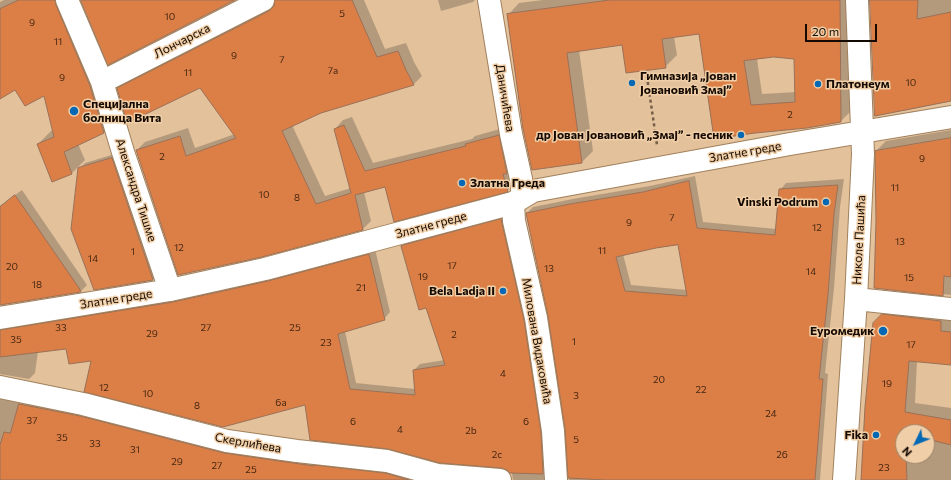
<!DOCTYPE html>
<meta charset="utf-8">
<style>
body{margin:0}
#map{position:relative;width:951px;height:480px;overflow:hidden;background:#e2c19b;font-family:Commissioner,sans-serif}
canvas{display:block}
.north{position:absolute;left:895px;top:424px;width:40px;height:40px;box-sizing:border-box;background:#f0cea7;border:1px solid #988065;border-radius:50%;rotate:227deg;font-size:11px;font-weight:700;line-height:16px;text-align:center;color:#150a01}
.north::after{content:'';display:block;margin:auto;width:14px;height:18px;background:#0568b4;clip-path:polygon(50% 0,100% 100%,50% 72%,0 100%)}
.scale{position:absolute;left:805px;top:24px;width:72px;height:18px;box-sizing:border-box;border:2px solid #150a01;border-top:0;padding-left:5px;font-size:12px;line-height:14px;white-space:nowrap;color:#150a01;-webkit-text-stroke:3px #f0cea7;paint-order:stroke}
</style>
<div id="map">
<canvas width="951" height="480"></canvas>
<div class="north">N</div>
<div class="scale">20 m</div>
</div>
<script>
const ctx = document.querySelector('canvas').getContext('2d');
ctx.lineJoin = 'round';
function fillPath(path, color) {
  ctx.fillStyle = color;
  ctx.fill(path, 'evenodd');
}
function stroke(path, color, width, dash) {
  ctx.strokeStyle = color;
  ctx.lineWidth = width;
  ctx.lineCap = dash ? 'butt' : 'round';
  ctx.setLineDash(dash || []);
  ctx.stroke(path);
}
function label(font, color, halo, rows, align = 'center') {
  ctx.font = font + ' Commissioner,sans-serif';
  ctx.lineWidth = 3;
  ctx.setLineDash([]);
  ctx.textBaseline = 'middle';
  ctx.strokeStyle = halo;
  ctx.fillStyle = color;
  for (const [text, x, y, turn = 0] of rows) {
    ctx.save();
    ctx.translate(x, y);
    ctx.rotate((+turn || 0) * Math.PI / 180);
    ctx.textAlign = isNaN(turn) ? turn : align;
    if (halo) ctx.strokeText(text, 0, 0);
    ctx.fillText(text, 0, 0);
    ctx.restore();
  }
}
fillPath(new Path2D(`
 M4 0H72L117 120 104 133 78 144 85 160 72 173 38 144 51 131 54 130 42 85 0 74V2Z
 M276 0H364L385 49 406 43 414 62 422 76 414 84 321 112 292 125 325 196 351 188 335 129 343 120 352 117 373 163 472 139 475 136 507 127 515 182 507 191 385 186 364 192 371 221 363 229 262 256 137 150 145 142 188 128 195 148 235 134 200 87 118 89 127 80 275 4Z
 M438 0H475L473 2 441 11Z
 M543 0H850L852 110 840 122 755 132 700 33 674 37 677 55 665 67 623 44 579 50 593 151 582 162 533 169 508 15 519 3ZM774 56 795 58 796 92 762 94 757 59Z
 M875 0H951V101L903 111 905 109Z
 M951 130V295L875 287 877 221 876 151 886 141Z
 M118 153 159 273 153 279 95 289 79 169 85 163Z
 M695 176 703 222 776 229 780 190 786 183 844 179 840 207 834 288 825 373 828 374 820 480H569L566 429 549 316 527 213 533 207 578 198 650 186ZM679 244 687 290 631 285 623 254Z
 M22 190 87 285 81 291 0 304V206Z
 M508 213 530 314 552 480H513L512 474 507 469 305 403 93 360 67 348 38 351 35 373 29 379 0 374V322L375 249 390 312 384 319 345 331 356 383 415 389 414 370 420 364 445 360 427 307 402 246 409 240Z
 M892 305 951 311V364L917 361 915 403 951 408V480H862L874 324ZM903 432H927V456H903Z
 M0 391 438 480H0Z`), '#0003');
const building = new Path2D(`
 M19 0H55L56 5 90 86 104 133 64 152 72 174 52 182 37 144 54 137 44 96 25 106 15 90 0 99V9Z
 M81 0H235L108 65Z
 M275 0H352L377 57 398 51 406 70 414 85 321 113 282 131 316 204 351 193 334 129 344 125 365 171 466 146 465 144 499 135 507 174H503L508 192 394 222 385 187 355 195 363 230 262 257 178 275 136 150 180 136 186 156 236 138 200 88 127 123 117 88 269 11 274 6Z
 M610 0H840L841 122 807 128 755 133 714 139 699 34 662 39 666 68 626 73 622 45 567 53 582 163 532 170 523 129 507 14ZM774 57 794 59 795 102 751 105 744 61Z
 M870 0H918L917 19 951 12V101L875 116Z
 M951 138V277L944 276 943 296 874 288 876 221 875 151Z
 M112 158 153 280 94 290 71 229 78 168Z
 M689 181 697 228 775 235 779 189 838 185 834 214 828 295 819 379H823L815 480H605L568 478 565 429 548 316 526 213 570 204 643 192ZM678 245 687 296 625 291 616 257 656 248Z
 M15 195 79 288 81 292 0 305V207Z
 M501 219 524 320 541 432 543 474 510 473 507 470 501 468 440 463 388 449 310 440 305 405 223 427 84 392 91 361 69 364 66 349 0 357V330L173 302 268 281 369 254 385 320 338 334 350 389 415 395 413 370 445 365 426 308 419 310 401 246Z
 M882 314 941 321V331L951 332V365L909 361 905 412 951 420V445L927 439V432H903V456H906L907 480H861L865 407 873 323Z
 M19 404 80 416 224 453 314 466V465L385 473 409 480H0V445L4 432 10 433Z`);
fillPath(building, '#dc7f46');
stroke(building, '#9a7058', 1);
const minor = new Path2D(`
 M67 0 102 82 123 152 170 290
 M489 0 511 134 521 179 523 197
 M102 82 263 0
 M513 203 514 221 536 318 553 431 556 480
 M856 299 951 309
 M0 318 170 290 265 269 513 203 533 191 790 144 951 117
 M0 387 83 404 227 441 297 451 387 461 438 475 500 480
 M844 480 856 299 863 154 857 0`);
stroke(minor, '#a1815d', 24);
stroke(new Path2D(`
 M646 70 657 145`), '#735e48', 2.5, [3, 3]);
stroke(minor, '#fff', 22);
for (const [x, y, r, color] of [
 [632,83,4,"#0568b4"],
 [818,84,4,"#0568b4"],
 [74,111,5,"#0568b4"],
 [741,135,4,"#0568b4"],
 [462,183,4,"#0568b4"],
 [826,202,4,"#0568b4"],
 [503,291,4,"#0568b4"],
 [883,331,5,"#0568b4"],
 [876,435,4,"#0568b4"]
]) {
  const dot = new Path2D();
  dot.arc(x, y, r, 0, 2 * Math.PI);
  ctx.fillStyle = color;
  ctx.fill(dot);
  stroke(dot, '#f0cea7', 1.5);
}
label('10px', '#472712', null, [
 ["5",342,14],
 ["10",170,17],
 ["9",32,23],
 ["11",58,42],
 ["9",234,56],
 ["7",282,60],
 ["7a",333,71],
 ["11",188,73],
 ["9",62,78],
 ["10",911,83],
 ["2",790,115],
 ["2",162,157],
 ["9",922,159],
 ["11",895,188],
 ["10",264,195],
 ["8",297,198],
 ["7",672,218],
 ["9",629,223],
 ["12",817,228],
 ["13",900,242],
 ["12",179,248],
 ["11",602,251],
 ["1",133,252],
 ["14",93,259],
 ["17",452,266],
 ["20",12,267],
 ["13",549,269],
 ["14",811,272],
 ["19",423,277],
 ["15",909,278],
 ["18",37,285],
 ["21",361,288],
 ["33",61,328],
 ["27",206,328],
 ["25",295,328],
 ["29",152,334],
 ["2",454,335],
 ["35",16,340],
 ["1",574,342],
 ["23",326,343],
 ["17",911,345],
 ["4",503,374],
 ["20",659,380],
 ["19",887,384],
 ["12",104,388],
 ["22",701,390],
 ["10",148,394],
 ["3",576,396],
 ["6a",281,403],
 ["8",197,406],
 ["24",771,414],
 ["37",32,421],
 ["6",353,422],
 ["6",526,422],
 ["4",400,430],
 ["2b",471,431],
 ["35",62,438],
 ["5",576,440],
 ["33",95,444],
 ["31",135,450],
 ["2c",497,455],
 ["26",782,455],
 ["29",177,462],
 ["27",217,466],
 ["23",884,468],
 ["25",251,470]
]);
label('12px', '#150a01', '#f0cea7', [
 ["Лончарска",182,41,-27],
 ["Даничићева",505,98,81],
 ["Златне греде",745,152,-10],
 ["Александра Тишме",136,190,72],
 ["Златне греде",431,225,-15],
 ["Николе Пашића",859,240,-87],
 ["Златне греде",116,299,-9],
 ["Милована Видаковића",537,341,80],
 ["Скерлићева",248,443,10]
]);
label('bold 12px', '#150a01', '#f0cea7', [
 ["Гимназија „Јован",640,76,"left"],
 ["Јовановић Змај”",640,90,"left"],
 ["Платонеум",826,84,"left"],
 ["Специјална",83,104,"left"],
 ["болница Вита",83,118,"left"],
 ["др Јован Јовановић „Змај” - песник",733,135],
 ["Златна Греда",470,183,"left"],
 ["Vinski Podrum",818,202],
 ["Bela Ladja II",495,291],
 ["Еуромедик",874,331],
 ["Fika",868,435]
], 'right');
</script>
